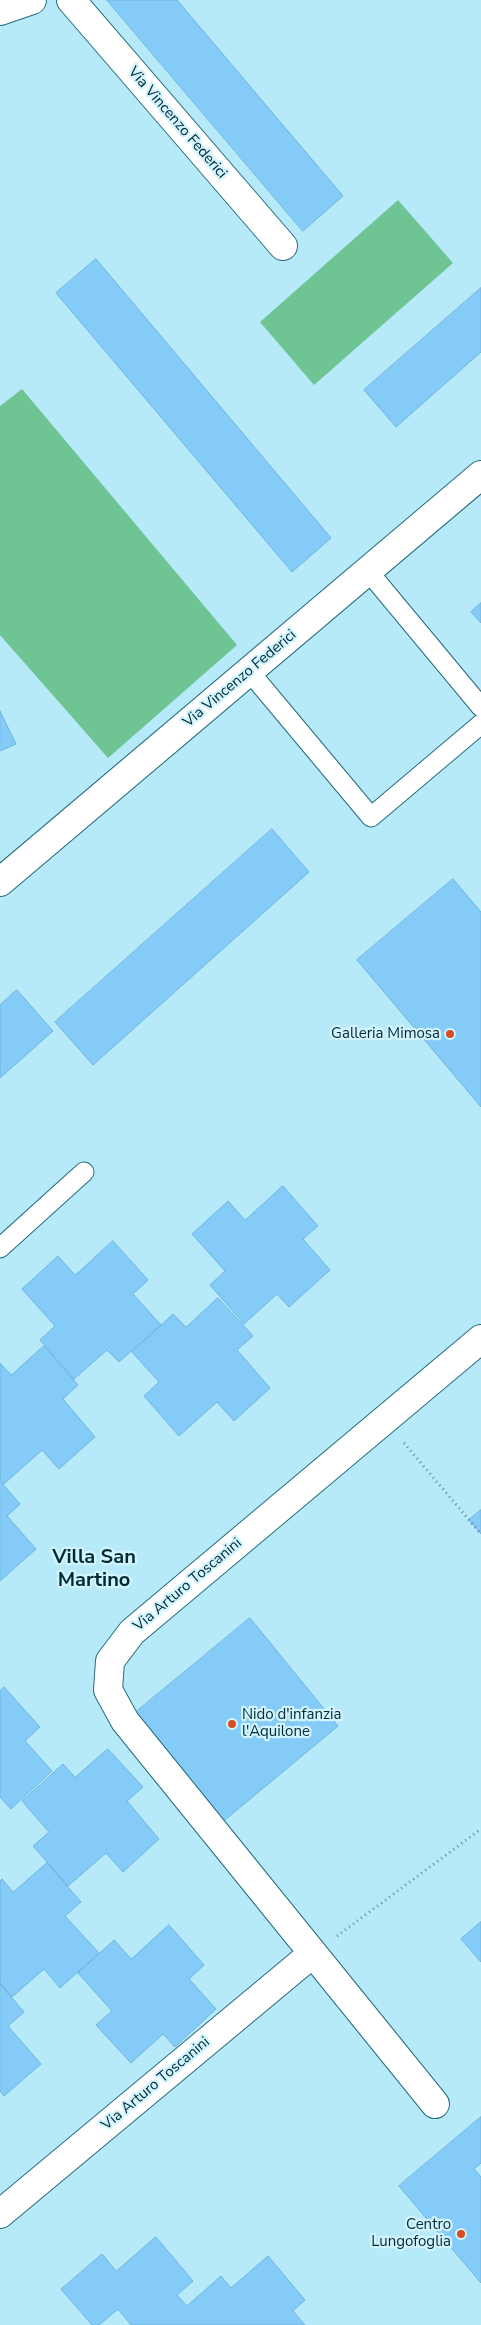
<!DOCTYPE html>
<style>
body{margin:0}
canvas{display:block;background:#b7eaf9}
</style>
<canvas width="481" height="2325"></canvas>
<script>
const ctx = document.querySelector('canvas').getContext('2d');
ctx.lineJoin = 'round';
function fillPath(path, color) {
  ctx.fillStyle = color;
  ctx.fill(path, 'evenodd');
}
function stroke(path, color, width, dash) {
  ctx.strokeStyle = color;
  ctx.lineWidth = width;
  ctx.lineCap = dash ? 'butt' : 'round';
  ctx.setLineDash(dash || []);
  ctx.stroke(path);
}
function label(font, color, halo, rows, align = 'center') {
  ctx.font = font + ' "Nunito Sans",sans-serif';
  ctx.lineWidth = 4.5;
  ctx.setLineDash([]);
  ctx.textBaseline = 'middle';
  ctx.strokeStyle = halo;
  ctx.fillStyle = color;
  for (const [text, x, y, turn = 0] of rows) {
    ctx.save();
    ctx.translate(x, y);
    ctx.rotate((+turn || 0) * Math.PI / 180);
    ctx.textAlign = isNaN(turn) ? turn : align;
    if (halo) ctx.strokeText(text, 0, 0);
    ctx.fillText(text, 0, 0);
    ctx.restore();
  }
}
fillPath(new Path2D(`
 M398 200 453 263 314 385 260 322Z
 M22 389 237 645 108 758 0 635V406Z`), '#6ec493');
const building = new Path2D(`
 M107 0H177L343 196 303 231Z
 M96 259 331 538 292 572 56 293Z
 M481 288V352L396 427 364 390Z
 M481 603V623L471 612Z
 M0 711 16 744 0 751Z
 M272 829 309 872 93 1065 55 1022Z
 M453 879 481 912V1107L357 960Z
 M17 990 53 1031 0 1078V1005Z
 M283 1186 318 1226 303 1239 330 1270 289 1307 277 1294 244 1324 210 1285 225 1271 192 1234 228 1201 245 1220Z
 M113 1241 148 1280 133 1294 161 1325 119 1362 107 1350 74 1379 40 1340 55 1326 22 1289 58 1256 75 1275Z
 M218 1298 253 1336 237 1350 270 1388 234 1421 217 1402 179 1436 144 1396 159 1382 132 1352 173 1314 186 1327Z
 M44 1346 78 1385 63 1399 95 1437 59 1469 42 1450 4 1484 0 1479V1363L11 1375Z
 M0 1481 20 1504 7 1516 36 1549 0 1581Z
 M481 1510V1534L469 1520Z
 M250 1618 338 1726 214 1829 125 1721Z
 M4 1687 40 1727 25 1741 52 1771 11 1809 0 1797V1691Z
 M108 1749 143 1787 127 1801 159 1839 123 1872 106 1853 68 1886 33 1846 49 1832 22 1801 63 1764 75 1777Z
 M47 1863 81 1902 65 1916 99 1953 60 1988 44 1969 12 1997 0 1983V1881L2 1879 13 1892Z
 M481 1922V1962L461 1939Z
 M169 1925 204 1965 189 1979 216 2009 175 2047 163 2034 131 2063 96 2025 112 2011 78 1973 114 1940 131 1959Z
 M0 1984 24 2012 8 2026 41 2064 4 2096 0 2091Z
 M481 2117V2163L474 2169 481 2177V2283L399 2186Z
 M156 2237 193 2281 177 2295 187 2306 221 2276 231 2288 268 2256 305 2300 293 2311 305 2325H131L118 2309 99 2325H92L61 2289 102 2254 116 2271Z`);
fillPath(building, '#85cbf7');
stroke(building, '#6fb4df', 1);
const service = new Path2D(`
 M368 571 481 707
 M249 671 371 817 481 724
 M0 1248 84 1172`);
const minor = new Path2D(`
 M71 0 283 246
 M0 11 32 0
 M0 882 481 475
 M435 2104 125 1721 108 1690 110 1661 132 1632 481 1339
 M0 2214 312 1954`);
stroke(service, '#246c7e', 21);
stroke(minor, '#246c7e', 30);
stroke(new Path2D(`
 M404 1443 481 1534
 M337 1936 481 1829`), '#5f8e9a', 3, [1, 4]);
stroke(service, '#fff', 19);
stroke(minor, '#fff', 28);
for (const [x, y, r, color] of [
 [450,1034,5,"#d54d20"],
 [232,1724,5,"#d54d20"],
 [461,2234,5,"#d54d20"]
]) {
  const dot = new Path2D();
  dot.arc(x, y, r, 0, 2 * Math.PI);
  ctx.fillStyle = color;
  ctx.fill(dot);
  stroke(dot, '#d2f4fe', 2);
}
label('15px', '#002a34', '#d2f4fe', [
 ["Via Vincenzo Federici",177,123,49],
 ["Via Vincenzo Federici",240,679,-40],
 ["Via Arturo Toscanini",188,1585,-40],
 ["Via Arturo Toscanini",156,2084,-40]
]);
label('15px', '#002a34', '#d2f4fe', [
 ["Galleria Mimosa",440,1034],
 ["Nido d'infanzia",242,1715,"left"],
 ["l'Aquilone",242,1732,"left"],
 ["Centro",451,2225],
 ["Lungofoglia",451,2242]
], 'right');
label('bold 20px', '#002a34', '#d2f4fe', [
 ["Villa San",94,1558],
 ["Martino",94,1581]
]);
</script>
